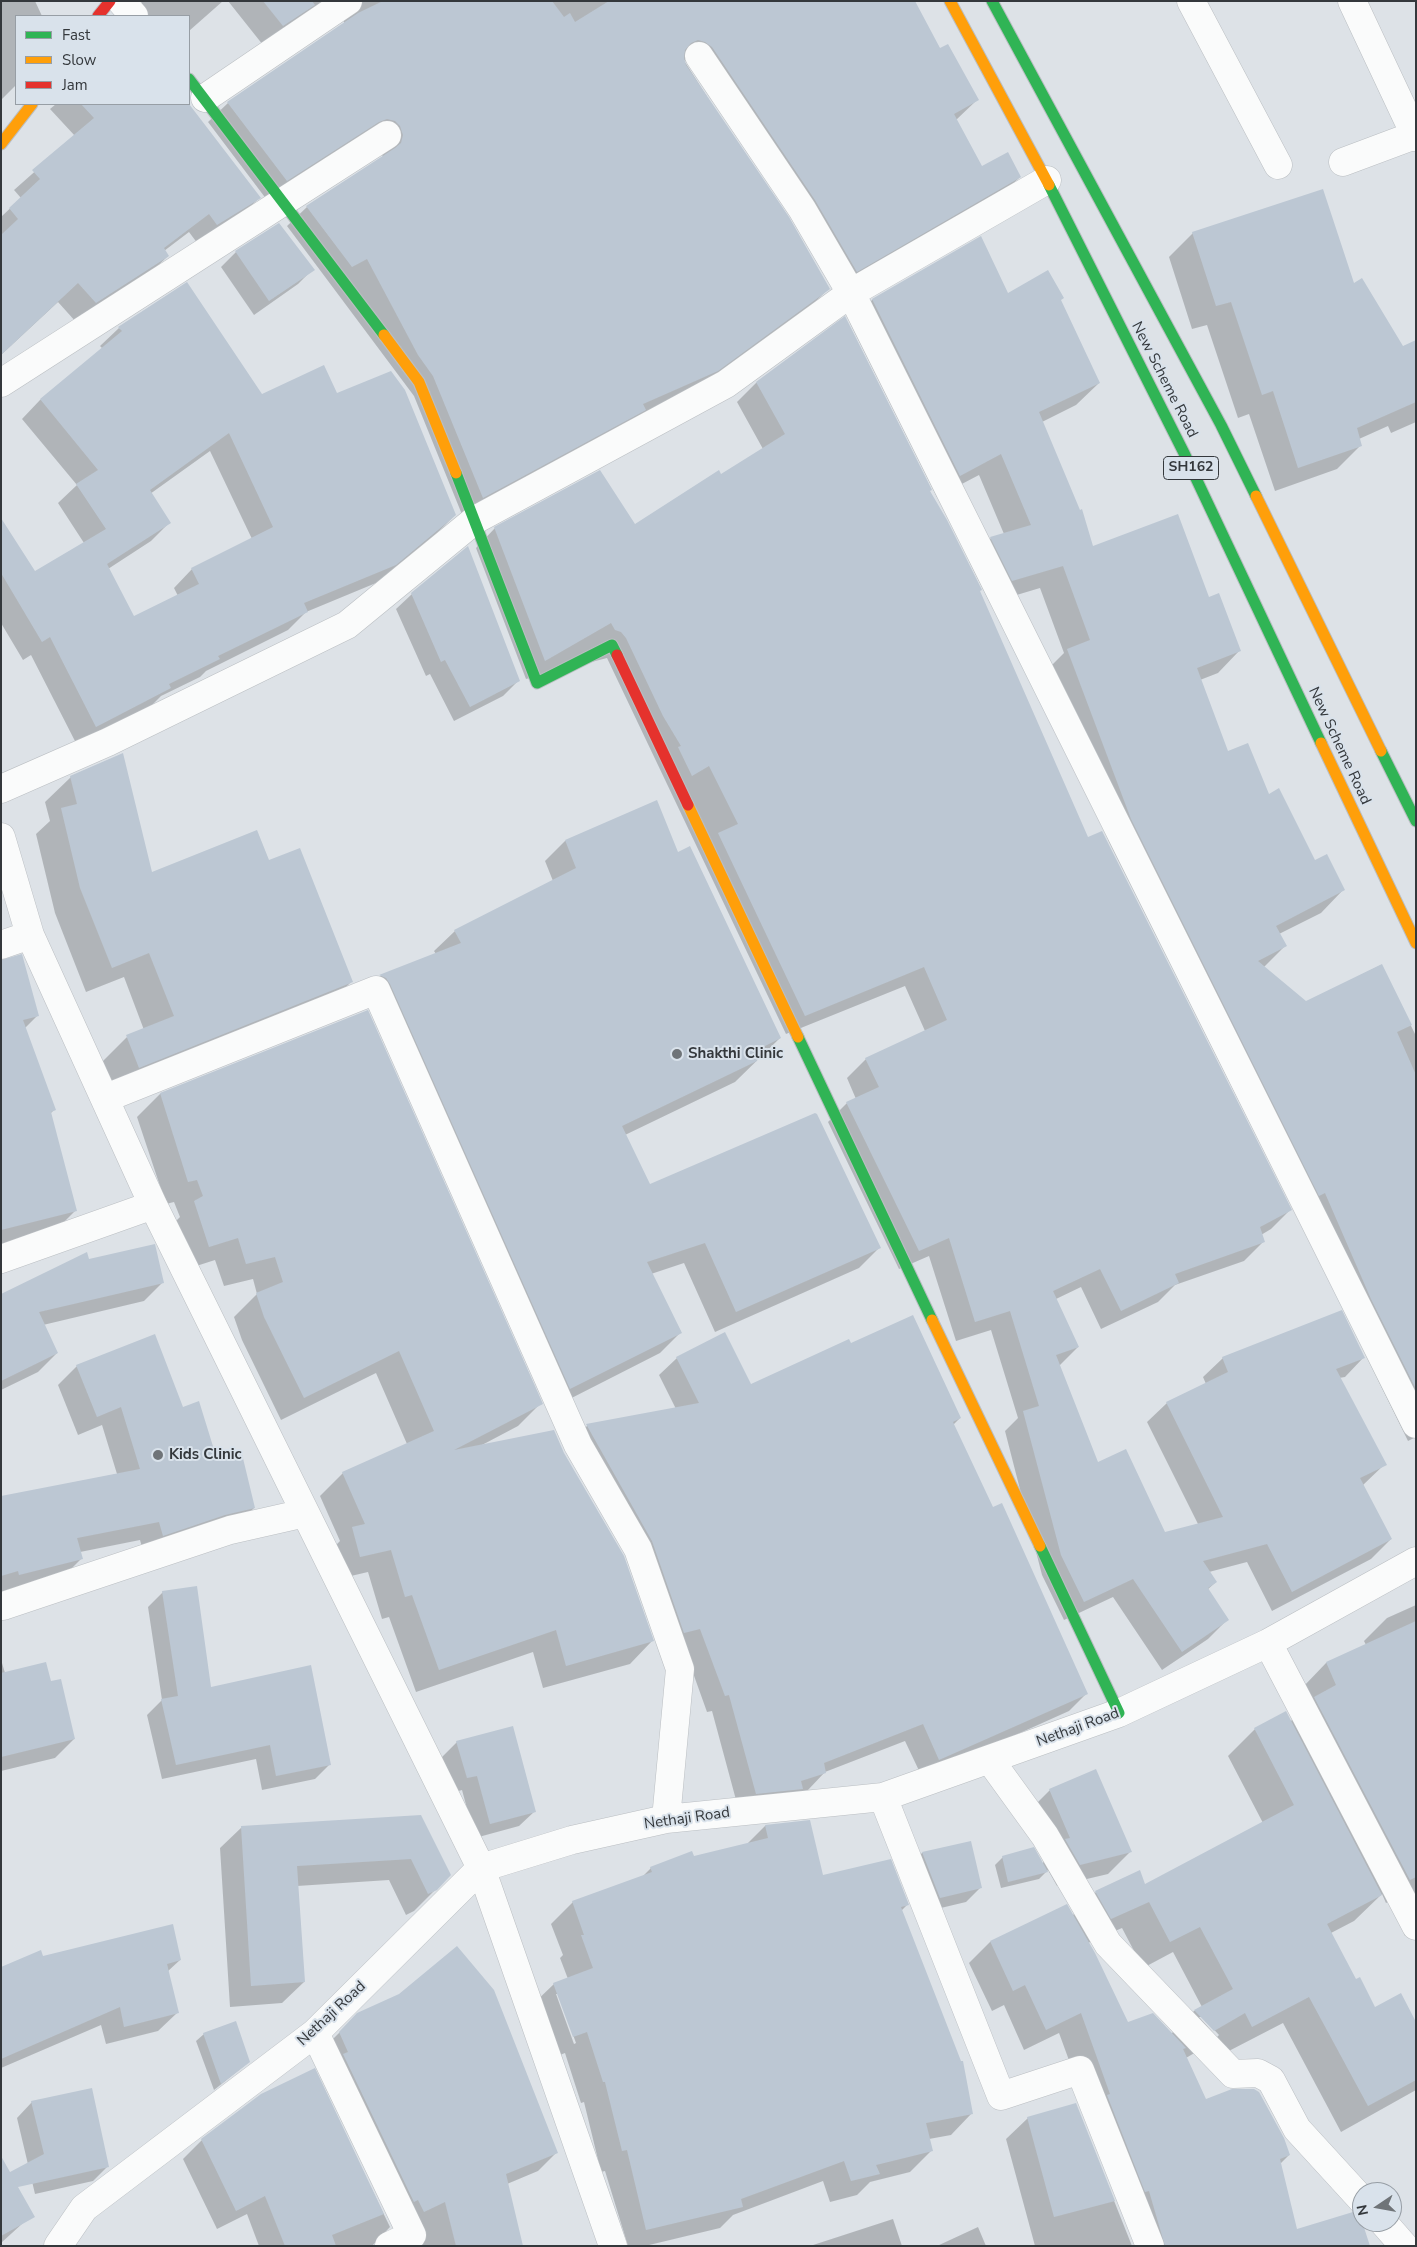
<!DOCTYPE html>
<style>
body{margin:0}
#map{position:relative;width:1417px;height:2247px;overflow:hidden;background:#dde2e7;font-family:"Nunito Sans",sans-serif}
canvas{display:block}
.frame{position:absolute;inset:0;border:2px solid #34383c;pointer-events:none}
.legend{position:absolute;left:15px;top:15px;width:175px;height:90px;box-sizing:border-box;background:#d9e2eb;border:1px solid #979ea5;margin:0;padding:6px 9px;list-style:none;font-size:15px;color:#34383c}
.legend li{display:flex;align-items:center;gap:10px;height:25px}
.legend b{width:25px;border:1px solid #979ea5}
.north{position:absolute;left:1352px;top:2182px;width:50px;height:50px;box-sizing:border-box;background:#d9e2eb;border:1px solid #979ea5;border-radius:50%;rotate:258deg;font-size:14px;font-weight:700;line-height:20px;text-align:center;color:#34383c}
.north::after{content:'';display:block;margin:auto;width:18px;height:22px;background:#6f7478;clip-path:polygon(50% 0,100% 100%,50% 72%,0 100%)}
</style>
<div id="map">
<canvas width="1417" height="2247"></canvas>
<div class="frame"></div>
<ul class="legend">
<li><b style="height:6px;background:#30b455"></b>Fast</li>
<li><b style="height:6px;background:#ff9f0a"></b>Slow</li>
<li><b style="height:6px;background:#e5322d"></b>Jam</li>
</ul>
<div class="north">N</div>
</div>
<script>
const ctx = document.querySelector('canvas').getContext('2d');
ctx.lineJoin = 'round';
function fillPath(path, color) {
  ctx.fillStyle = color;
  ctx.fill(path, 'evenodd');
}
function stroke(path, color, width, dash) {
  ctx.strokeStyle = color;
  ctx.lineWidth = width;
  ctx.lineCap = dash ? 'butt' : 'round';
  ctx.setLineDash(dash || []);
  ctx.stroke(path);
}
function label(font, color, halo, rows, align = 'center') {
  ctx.font = font + ' "Nunito Sans",sans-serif';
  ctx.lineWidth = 4;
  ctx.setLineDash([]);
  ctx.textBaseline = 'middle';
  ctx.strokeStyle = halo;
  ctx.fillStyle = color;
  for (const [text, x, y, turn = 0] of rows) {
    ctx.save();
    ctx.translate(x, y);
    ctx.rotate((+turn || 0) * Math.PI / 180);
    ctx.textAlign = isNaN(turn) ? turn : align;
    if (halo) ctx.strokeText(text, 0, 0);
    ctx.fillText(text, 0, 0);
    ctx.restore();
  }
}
fillPath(new Path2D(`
 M1 1H35L42 16H16V85L1 100Z
 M143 1H223L189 31V16H132L130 14Z
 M228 1H913L940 49 977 100 956 120 982 168 1020 177 1000 196 837 291 796 220 692 67 683 59 829 288 809 308 697 390 463 517 414 396 287 226 307 207 383 158 380 146 267 200 208 122 228 103 344 24V20L263 45Z
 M56 104H183L259 198 240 217 198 244 189 232 164 251 168 256 148 275 76 322 58 302 1 355V217L21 198 14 190 75 136 50 109Z
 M279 224 313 269 298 284 254 315 221 267 236 252Z
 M1193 233 1353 285 1402 347 1416 341V422L1391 433 1388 426 1359 439 1361 445 1337 469 1275 491 1249 414 1238 418 1207 325 1192 329 1169 257Z
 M980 238 1008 295 1060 300 1099 383 1076 405 1042 422 1092 548 1208 598 1240 650 1218 673 1200 680 1227 753 1268 795 1314 861 1343 890 1321 913 1279 934 1285 946 1264 967 1306 1002 1381 965 1416 1036V1437L1408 1441 1349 1321 1303 1214 1297 1217 1109 842 1045 672 1064 653 1040 588 990 603 969 561 991 538 1004 534 979 475 937 497 850 323 872 300Z
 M845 318 979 592 1087 839 1290 1210 1271 1229 1261 1235 1263 1242 1244 1261 1175 1285 1158 1302 1101 1329 1081 1287 1056 1299 1078 1347 1059 1366 1098 1464 1164 1534 1198 1524 1147 1422 1167 1403 1206 1384 1203 1377 1223 1358 1364 1357 1345 1377 1339 1378 1385 1464 1363 1485 1391 1539 1371 1559 1272 1611 1247 1562 1209 1572 1216 1582 1207 1590 1228 1619 1208 1639 1162 1670 1113 1597 1064 1620 1042 1575 1005 1431 1018 1418 991 1330 956 1341 929 1256 899 1269 828 1122 847 1103 856 1099 847 1078 866 1059 925 1031 905 986 786 1034 607 658 526 679 476 548 495 528 635 526 721 476 763 449 737 402 756 383Z
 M119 328 261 396 336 395 455 515 436 534 376 583 306 612 288 630 206 671 200 677 161 696 151 706 77 745 31 655 23 660 1 623V521L35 573 84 543 58 503 77 485 22 419 40 400 103 349 100 346ZM210 451 252 539 192 569 174 588 178 596 133 618 108 569 151 541 169 523 150 494Z
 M412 594 518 681 503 696 454 721 430 674 426 676 396 609Z
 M71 777 151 873 351 982 326 1007 114 1092 102 1062 127 1037 144 1030 124 977 86 992 55 913 36 834 50 821 45 802Z
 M656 802 677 854 780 1038 735 1082 625 1135 650 1186 879 1248 859 1268 715 1332 684 1263 651 1274 681 1332 660 1353 550 1409 370 1004 360 996 380 976 436 954 434 951 455 931 553 881 545 861 565 841Z
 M1 961 38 1015 25 1028 54 1110 50 1114 75 1211 57 1229 1 1244Z
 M367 1012 541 1403 518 1426 482 1445 652 1641 630 1664 543 1688 533 1652 416 1692 389 1617 382 1619 368 1572 338 1579 330 1551 340 1541 320 1496 343 1473 407 1444 376 1373 281 1420 242 1340 234 1317 257 1294 253 1279 224 1286 215 1260 187 1269 172 1225 180 1217 174 1202 166 1204 137 1117 160 1094Z
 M88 1261 163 1282 144 1301 43 1325 57 1353 38 1372 1 1390V1296Z
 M851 1344 960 1418 953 1425 992 1508 1086 1694 1069 1711 922 1777 905 1741 825 1772 808 1790 739 1811 712 1711 707 1712 683 1645 570 1443 587 1426 676 1409 659 1375 677 1358 750 1386Z
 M77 1366 182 1408 254 1508 235 1527 144 1554 140 1540 80 1552 82 1558 63 1577 1 1594V1497L117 1474 102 1425 78 1435 58 1385Z
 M163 1592 210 1689 329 1765 315 1779 262 1790 256 1759 162 1779 147 1715 162 1700 148 1607Z
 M1416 1605V1933L1415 1931 1405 1936 1390 1901 1386 1903 1382 1894 1354 1921 1331 1933 1355 1981 1374 2009 1416 2024V2090L1341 2132 1283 2023 1225 2053 1218 2039 1186 2058 1205 2100 1289 2155 1280 2164 1296 2231 1368 2246H1137L1059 2033 1024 2050 1004 2005 992 2011 969 1963 990 1942 1072 1916 1096 1892 1145 1885 1263 1823 1228 1756 1255 1729 1290 1722 1310 1702 1303 1687 1326 1663 1366 1645 1364 1641 1387 1618ZM1122 1928 1143 1968 1173 1952 1202 2007 1194 2011 1171 2034 1127 2024 1088 1943ZM1199 2017H1202L1219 2035 1217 2037Z
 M2 1663 5 1673 50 1683 74 1739 55 1758 1 1771Z
 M457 1742 535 1811 519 1826 475 1838 462 1790 452 1793 442 1757Z
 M1050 1790 1130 1852 1108 1874 1057 1886 1048 1870 1039 1879 1001 1888 995 1865 1003 1857 1042 1864 1047 1858 1027 1813Z
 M420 1816 450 1875 414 1911 406 1915 389 1880 297 1886 304 1982 282 2003 230 2007 220 1848 242 1827Z
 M809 1821 822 1877 907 1905 901 1911 972 2113 951 2135 929 2139 931 2151 910 2172 870 2182 857 2195 830 2202 823 2181 733 2215 720 2228 645 2246H628L605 2171 601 2172 584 2102 581 2103 565 2053 552 2058 532 2005 554 1984 568 1979 560 1958 563 1955 551 1924 573 1902 642 1877 651 1868 747 1844 765 1826ZM556 1994H558L576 2043 574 2044Z
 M970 1842 981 1887 966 1902 924 1912 907 1868 922 1853Z
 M42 1957 180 1960 167 1972 177 2013 158 2031 106 2044 101 2025 1 2068V1968Z
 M358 2014 557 2152 538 2171 507 2184 521 2246H407L321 2051Z
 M204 2034 249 2062 214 2090 196 2041Z
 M314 2070 390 2227 372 2246H259L247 2214 217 2229 183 2159 202 2140 262 2095Z
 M32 2102 108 2166 93 2181 35 2194 17 2118Z
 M1076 2105 1132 2246H1035L1006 2139 1028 2118Z
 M1 2176 23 2223 1 2243Z
 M893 2219 902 2246H810Z
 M978 2227 986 2246H937Z`), '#0003');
fillPath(new Path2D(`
 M263 1H312L315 5 283 26Z
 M383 1H552L564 17 570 13 575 22 609 1H915L940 48 948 44 979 100 954 114 982 166 1008 152 1021 177 857 272 815 200 712 47 705 42 698 40 691 43 685 50 684 58 686 65 789 217 830 289 718 371 643 404 646 410 483 498 433 376 418 355 367 259 352 267 306 206 395 148 401 143 403 135 400 126 395 121 387 119 379 122 287 181 227 102 358 13Z
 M81 104H189L261 198 217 225 209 214 164 248 169 256 96 303 78 283 1 355V235L18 219 9 208 40 179 32 170 94 118Z
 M1323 189 1354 283 1362 278 1403 346 1416 340V402L1357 428 1362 446 1298 468 1273 391 1262 395 1231 302 1216 306 1192 232Z
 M279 223 315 270 269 301 235 251Z
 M981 236 1008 293 1048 270 1064 298 1061 300 1100 383 1039 412 1080 510 1082 509 1093 546 1178 514 1209 597 1219 593 1241 651 1197 668 1228 751 1248 743 1269 794 1279 788 1315 860 1327 854 1345 890 1276 926 1287 946 1258 961 1306 1001 1382 964 1412 1025 1397 1032 1416 1075V1389L1371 1299 1325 1193 1319 1196 1131 819 1067 649 1090 640 1063 566 1012 581 990 537 1031 525 1001 454 960 476 872 299Z
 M187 282 262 394 324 365 337 393 391 371 405 390 456 515 396 565 304 603 308 612 218 656 220 659 169 684 171 688 96 727 50 637 42 642 1 573V518L35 571 106 529 76 484 98 470 40 399 122 331 118 327ZM229 433 273 527 191 568 199 584 134 616 107 564 171 523 150 490Z
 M845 316 932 490 930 491 947 520 982 590 980 591 1088 837 1102 831 1292 1210 1260 1227 1265 1242 1175 1274 1179 1283 1121 1311 1100 1269 1053 1291 1079 1347 1056 1355 1098 1462 1126 1449 1165 1532 1223 1517 1166 1402 1228 1372 1222 1357 1342 1310 1365 1358 1336 1369 1387 1465 1360 1478 1392 1539 1292 1592 1267 1544 1203 1561 1217 1582 1208 1588 1229 1620 1182 1652 1133 1579 1084 1602 1061 1555 1023 1411 1039 1406 1010 1311 975 1322 949 1238 919 1251 846 1102 879 1087 865 1058 947 1020 924 967 805 1016 718 833 738 824 709 766 692 776 678 747 681 746 663 716 626 638 621 632 615 630 611 623 545 661 494 527 600 470 635 524 719 470 721 474 785 434 756 382Z
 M468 546 520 681 470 707 445 660 441 662 411 593Z
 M123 753 152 872 257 830 269 860 300 848 353 982 139 1068 126 1035 174 1016 149 953 112 968 80 888 61 808 77 804 70 776Z
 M657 800 678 852 690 846 781 1038 753 1052 757 1061 622 1126 650 1184 815 1113 817 1114 881 1248 736 1312 705 1243 647 1262 682 1333 570 1389 390 984 386 978 379 975 461 943 454 930 576 868 565 840Z
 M22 954 39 1016 23 1020 56 1110 51 1112 77 1211 1 1230V960Z
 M368 1010 543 1404 454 1450 554 1430 564 1453 624 1556 654 1641 566 1666 556 1630 439 1670 412 1595 405 1597 391 1550 360 1557 352 1527 365 1524 342 1472 434 1431 399 1351 304 1398 264 1317 256 1293 283 1282 275 1257 246 1264 238 1238 209 1247 194 1201 203 1196 197 1180 188 1182 160 1093Z
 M155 1244 164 1283 39 1312 58 1353 1 1381V1294L87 1252 89 1259Z
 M913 1315 961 1418 953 1422 993 1507 1002 1503 1088 1694 939 1760 923 1724 824 1763 826 1773 801 1781 803 1789 756 1794 729 1695 725 1696 700 1629 684 1633 652 1541 586 1424 699 1403 676 1357 725 1332 751 1384 849 1339 851 1343Z
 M155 1334 183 1407 199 1401 216 1456 241 1450 255 1508 225 1515 163 1536 159 1522 77 1538 83 1559 19 1575 18 1571 1 1576V1496L140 1469 121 1407 97 1417 76 1365Z
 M197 1586 211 1687 311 1665 331 1765 276 1776 270 1745 176 1765 161 1699 178 1696 162 1591Z
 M1416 1621V1877L1410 1880 1314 1697 1336 1685 1326 1662Z
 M46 1662 51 1681 61 1679 75 1739 1 1757V1673Z
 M1286 1711 1382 1895 1327 1924 1356 1979 1360 1977 1375 2007 1401 1993 1416 2022V2080L1368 2106 1309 1997 1252 2027 1245 2013 1214 2031 1194 2010 1233 1989 1200 1927 1170 1942 1149 1902 1111 1919 1095 1891 1140 1870 1145 1884 1294 1805 1254 1728Z
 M513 1726 536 1812 490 1824 477 1776 467 1778 456 1741Z
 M1096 1769 1132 1852 1080 1865 1065 1839 1070 1838 1049 1789Z
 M421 1815 451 1875 437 1890 428 1894 411 1859 297 1866 305 1982 251 1986 241 1826Z
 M810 1820 823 1875 891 1859 909 1905 901 1907 961 2061H963L973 2114 926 2123 933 2151 876 2165 880 2174 851 2181 844 2161 741 2199 743 2207 646 2230 627 2150 622 2151 605 2082H603L587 2032 573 2037 553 1983 593 1968 581 1935H584L572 1901 652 1872 650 1867 692 1851 694 1856 768 1838 765 1825Z
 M971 1841 982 1888 940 1898 922 1852Z
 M1034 1847 1048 1872 1008 1882 1002 1856Z
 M1067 1904 1095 1953 1128 2022 1153 2013 1186 2048 1183 2049 1206 2099 1232 2089H1254L1259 2092 1284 2138 1290 2155 1280 2159 1297 2229 1353 2212 1360 2215 1370 2246H1165L1149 2191 1145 2192 1107 2095 1110 2094 1081 2013 1046 2030 1025 1985 1013 1991 990 1941Z
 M173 1924 181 1960 167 1964 179 2013 124 2027 120 2007 1 2059V1967L41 1950 43 1956Z
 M457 1946 494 1990 558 2153 506 2174 523 2246H456L445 2202 424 2212 418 2200 414 2202 343 2054 348 2052 339 2032 357 2013 399 1994Z
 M236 2021 250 2062 221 2084 203 2033Z
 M315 2068 384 2214 332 2235 336 2246H285L265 2196 236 2211 201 2139 261 2094Z
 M92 2088 109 2167 18 2187 35 2217 1 2236V2156L10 2172 44 2154 31 2101Z
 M1076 2103 1115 2201 1054 2217 1027 2117Z`), '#bcc7d3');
const street = new Path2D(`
 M121 1 134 16
 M1191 1 1278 165
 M1352 1 1416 137
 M699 56 802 209 851 293 1416 1424
 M205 98 348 1
 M1343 162 1415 135
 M1 383 387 135
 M1 789 108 742 347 625 475 520 726 384 851 293 1047 180
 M1 837 30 935 153 1205 481 1868 613 2246
 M1 945 30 935
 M106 1098 376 990 578 1445 638 1549 680 1669 666 1819
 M1 1259 153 1205
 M3 1606 230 1530 305 1513
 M1268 1643 1416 1926
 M990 1760 1045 1836 1108 1944 1233 2074 1258 2073 1271 2080 1297 2129 1362 2200
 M883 1797 1001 2096 1080 2070 1150 2246
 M315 2033 412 2235 389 2246
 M1383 2222 1404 2246
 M58 2246 84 2208 315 2033 481 1868 572 1840 666 1819 883 1797 1119 1713 1268 1643 1416 1561`);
const fast = new Path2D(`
 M992 1 1221 425 1256 496
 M189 79 384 335
 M1049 185 1185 455 1321 743
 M456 473 537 683 612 645 617 655
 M1381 751 1416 821
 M798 1037 932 1320
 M1040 1546 1119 1713`);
const slow = new Path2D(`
 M950 1 1049 185
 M1 144 32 104
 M384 335 419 382 456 473
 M1256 496 1381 751
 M1321 743 1416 943
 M688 805 798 1037
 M932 1320 1040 1546`);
const jam = new Path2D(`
 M98 16 110 1
 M617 655 688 805`);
stroke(street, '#babec2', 29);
stroke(fast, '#babec2', 13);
stroke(slow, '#babec2', 13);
stroke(jam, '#babec2', 13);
stroke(street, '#fafbfb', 28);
stroke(fast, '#30b455', 11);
stroke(slow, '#ff9f0a', 11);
stroke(jam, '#e5322d', 11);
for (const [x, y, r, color] of [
 [677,1054,6,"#6f7478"],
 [158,1455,6,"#6f7478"]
]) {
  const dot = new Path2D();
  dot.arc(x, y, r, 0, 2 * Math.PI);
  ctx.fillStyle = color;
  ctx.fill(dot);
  stroke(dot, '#d9e2eb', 2);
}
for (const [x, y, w] of [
 [1191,468,55]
]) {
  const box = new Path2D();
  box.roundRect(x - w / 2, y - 11.5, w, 23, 4);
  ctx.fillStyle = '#d9e2eb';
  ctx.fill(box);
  stroke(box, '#34383c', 1);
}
label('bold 14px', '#34383c', null, [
 ["SH162",1191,468]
]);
label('15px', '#34383c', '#d9e2eb', [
 ["New Scheme Road",1164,380,63],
 ["New Scheme Road",1339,746,65],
 ["Nethaji Road",1078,1728,-20],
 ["Nethaji Road",687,1819,-8],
 ["Nethaji Road",332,2014,-43]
]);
label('bold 15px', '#34383c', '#d9e2eb', [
 ["Shakthi Clinic",688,1054],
 ["Kids Clinic",169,1455]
], 'left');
</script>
